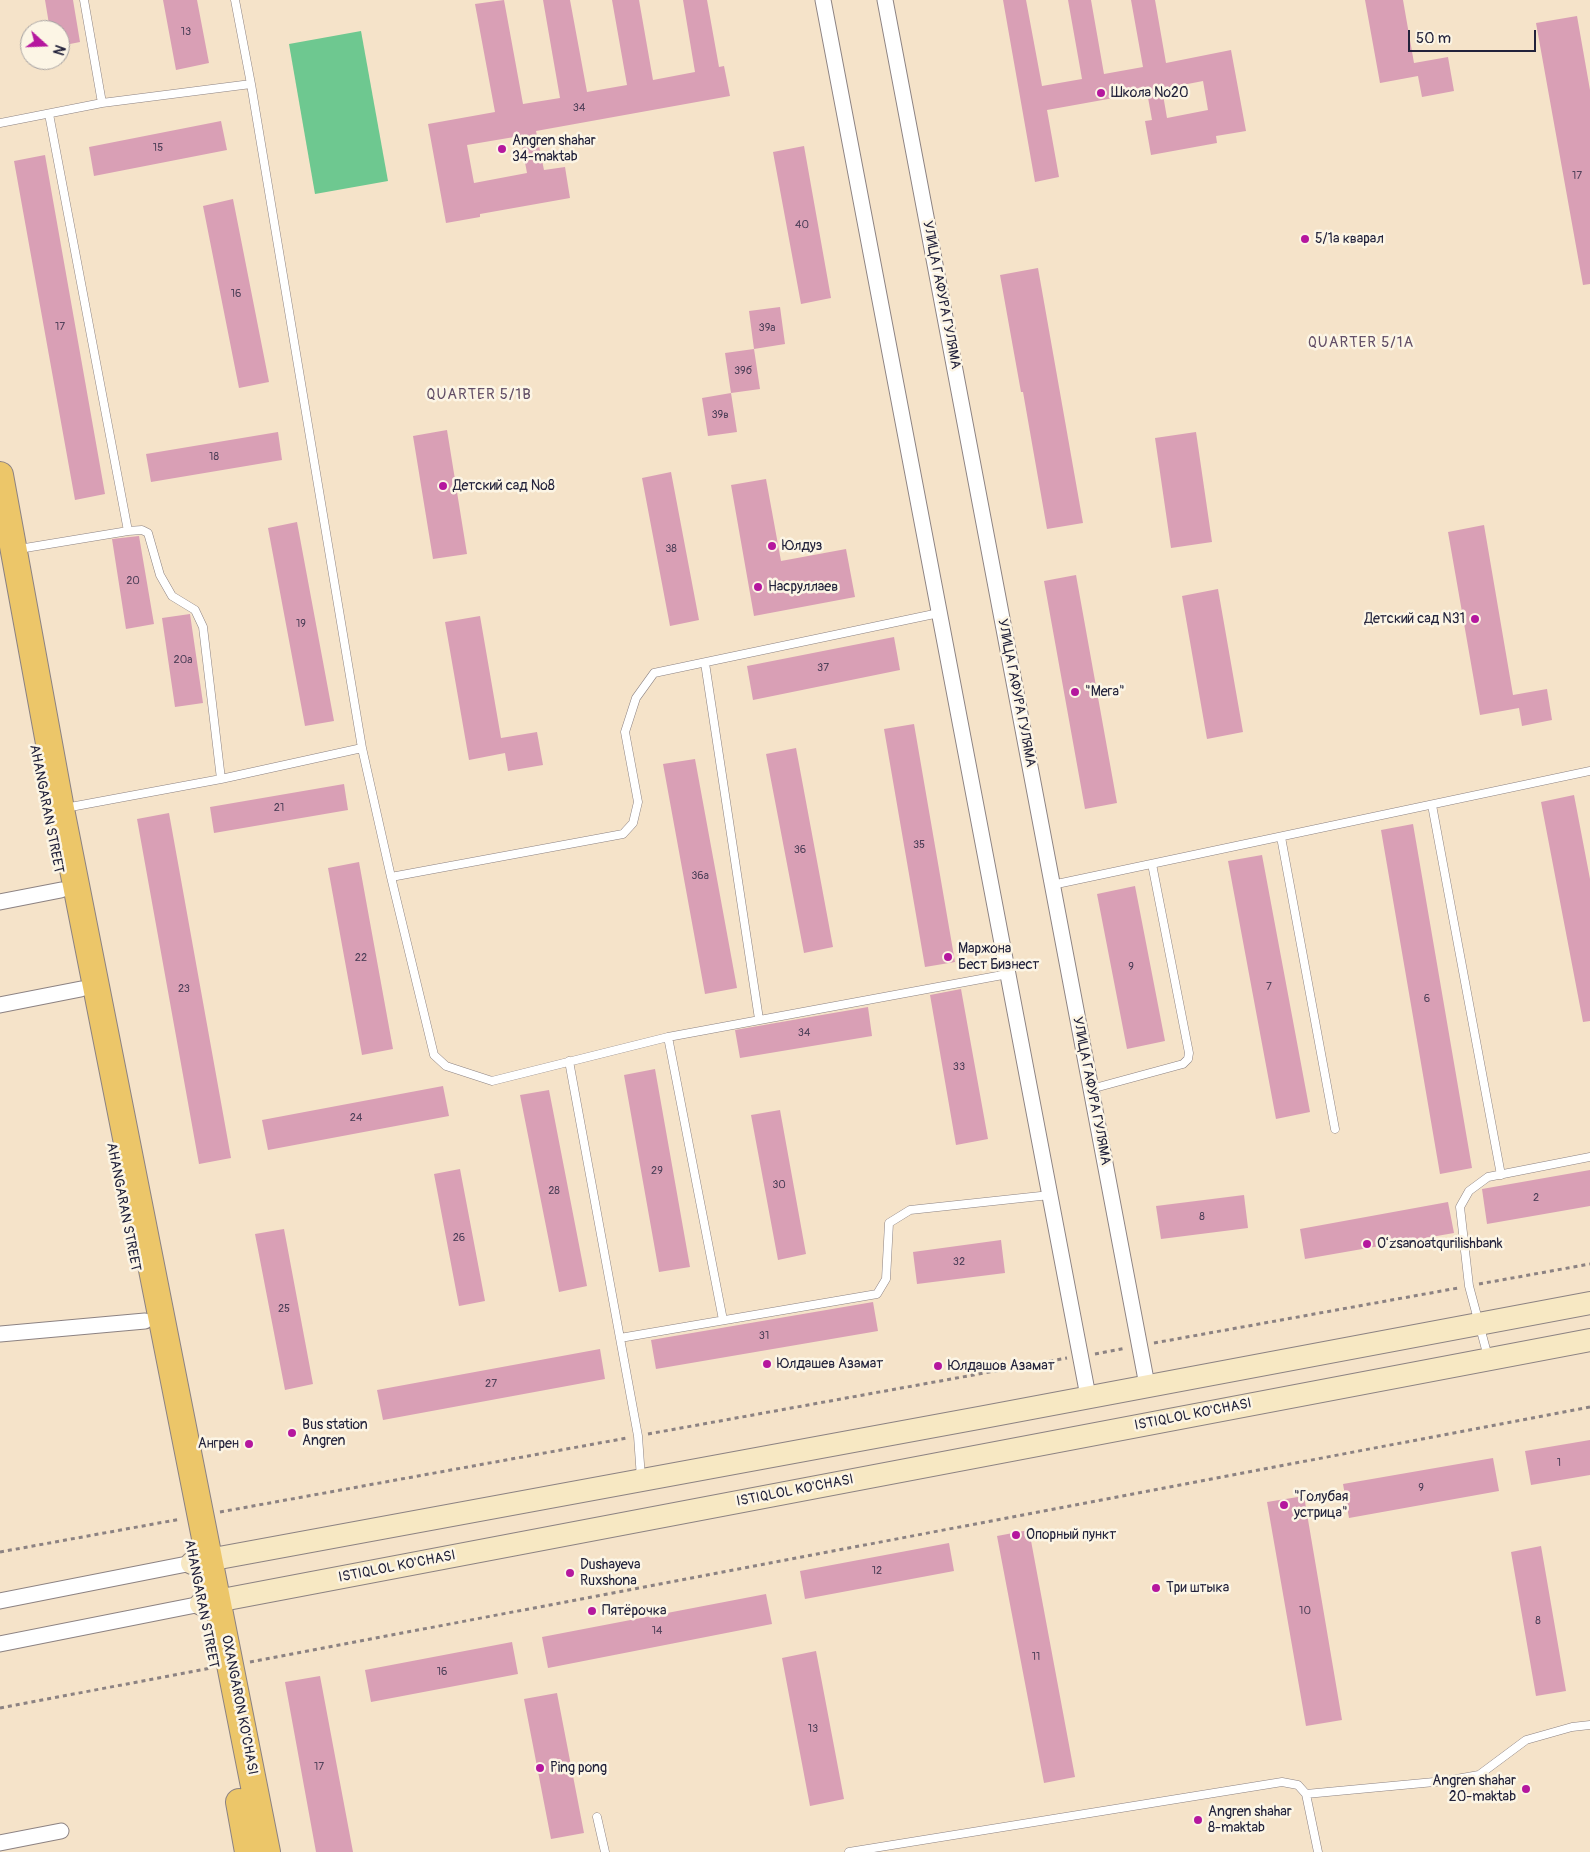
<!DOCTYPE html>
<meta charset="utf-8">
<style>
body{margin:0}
#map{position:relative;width:1590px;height:1852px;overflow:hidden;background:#f5e3c9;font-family:Pangolin,sans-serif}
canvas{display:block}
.north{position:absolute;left:20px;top:20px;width:50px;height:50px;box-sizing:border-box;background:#fcf5e5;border:1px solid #a5a1a1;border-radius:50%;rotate:110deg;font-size:14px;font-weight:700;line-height:20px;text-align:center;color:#22223b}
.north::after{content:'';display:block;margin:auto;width:18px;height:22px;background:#b5179e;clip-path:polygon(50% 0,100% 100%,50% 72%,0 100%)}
.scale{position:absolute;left:1408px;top:30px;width:128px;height:22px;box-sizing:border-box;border:2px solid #22223b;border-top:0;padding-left:6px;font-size:15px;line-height:18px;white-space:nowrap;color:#22223b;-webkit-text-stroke:4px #fcf5e5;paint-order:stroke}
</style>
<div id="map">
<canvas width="1590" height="1852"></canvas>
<div class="north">N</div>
<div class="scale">50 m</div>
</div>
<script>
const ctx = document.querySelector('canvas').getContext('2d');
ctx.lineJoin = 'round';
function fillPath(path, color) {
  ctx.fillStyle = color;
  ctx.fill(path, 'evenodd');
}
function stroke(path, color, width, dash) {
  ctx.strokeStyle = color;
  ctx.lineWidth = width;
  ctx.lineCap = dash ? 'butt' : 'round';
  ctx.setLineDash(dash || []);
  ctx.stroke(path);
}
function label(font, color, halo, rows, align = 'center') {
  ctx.font = font + ' Pangolin,sans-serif';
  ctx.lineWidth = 5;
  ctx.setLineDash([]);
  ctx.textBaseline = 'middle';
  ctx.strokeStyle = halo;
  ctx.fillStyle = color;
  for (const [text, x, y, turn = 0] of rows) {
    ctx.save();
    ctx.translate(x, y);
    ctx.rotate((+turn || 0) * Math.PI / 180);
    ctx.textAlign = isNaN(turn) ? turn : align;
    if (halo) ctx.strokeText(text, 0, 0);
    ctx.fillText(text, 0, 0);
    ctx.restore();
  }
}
fillPath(new Path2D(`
 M361 31 388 181 315 194 289 44Z`), '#6ec890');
fillPath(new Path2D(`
 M45 0H73L80 42 60 46V30H50Z
 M163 0H197L209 63 176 70Z
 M504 0 523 104 560 98 543 0H570L587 92 627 85 612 0H639L653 80 695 72 683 0H707L719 67 724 66 730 96 536 131 544 170 565 167 570 198 480 214V217L446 223 428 124 495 112 475 4ZM520 136 527 173 474 183 467 145Z
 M1003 0H1026L1042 86 1082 79 1068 0H1091L1104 74 1143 67 1131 0H1155L1166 63 1231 50 1246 131 1216 136 1217 143 1151 155 1145 121 1152 120 1147 92 1047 110 1059 177 1035 182ZM1203 81 1208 110 1167 118 1162 89Z
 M1365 0H1403L1414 63 1448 57 1454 91 1422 97 1418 76 1380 83Z
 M1577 16 1590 90V284L1583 285 1536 23Z
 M221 121 227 150 94 176 89 147Z
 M804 146 831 298 801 304 773 152Z
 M45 155 105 494 75 500 14 161Z
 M233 199 269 382 239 388 203 206Z
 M1038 268 1083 523 1047 529 1023 392H1021L1000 275Z
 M780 307 785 344 754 349 749 311Z
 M754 349 760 389 731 393 725 353Z
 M731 393 737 432 708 436 702 398Z
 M447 430 467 554 433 559 413 436Z
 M278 432 282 460 151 482 146 454Z
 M1196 432 1212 542 1171 548 1155 438Z
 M671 472 699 620 670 626 642 478Z
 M766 479 781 561 846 549 855 597 754 616 731 485Z
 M297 522 334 721 305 726 268 528Z
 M1484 525 1513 695 1547 689 1552 720 1522 726 1519 708 1480 715 1448 532Z
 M139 536 154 624 126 629 112 539Z
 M1076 575 1117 803 1085 809 1044 581Z
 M1218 589 1243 732 1207 739 1182 596Z
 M190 614 203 703 175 707 162 618Z
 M480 616 501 738 537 732 543 765 508 771 505 753 469 760 445 622Z
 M894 637 900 670 753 700 747 666Z
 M914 724 955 962 925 967 884 729Z
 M796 748 833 947 804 953 766 754Z
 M695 759 737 988 705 994 663 764Z
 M344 784 348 810 214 833 210 807Z
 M1574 795 1590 879V1021L1583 1022 1541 802Z
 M169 813 231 1158 199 1164 137 819Z
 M1413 824 1472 1168 1440 1174 1381 830Z
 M1262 855 1310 1112 1276 1119 1228 861Z
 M359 862 393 1049 362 1055 328 868Z
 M1135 886 1165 1041 1127 1049 1097 894Z
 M961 989 988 1139 956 1145 930 995Z
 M868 1007 872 1036 740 1058 735 1030Z
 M655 1069 690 1267 659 1272 624 1075Z
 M443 1086 449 1116 268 1150 262 1120Z
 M549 1090 587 1286 559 1292 520 1095Z
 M780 1110 806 1254 778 1260 751 1115Z
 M460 1169 485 1301 459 1306 434 1174Z
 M1590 1170V1206L1487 1224 1482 1189Z
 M1244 1195 1248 1228 1161 1239 1156 1206Z
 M1448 1202 1454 1233 1305 1259 1300 1229Z
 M284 1229 313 1384 285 1390 255 1234Z
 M1001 1240 1005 1273 917 1284 913 1252Z
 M873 1302 878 1331 656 1369 651 1340Z
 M600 1349 605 1379 383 1420 377 1390Z
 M1590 1440V1475L1531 1485 1525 1451Z
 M1493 1458 1499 1491 1349 1518 1343 1484Z
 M1304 1496 1342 1720 1306 1726 1267 1502Z
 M1029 1530 1075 1777 1044 1783 997 1536Z
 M949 1543 954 1571 805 1599 800 1571Z
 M1541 1546 1566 1691 1536 1696 1511 1552Z
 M766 1594 772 1624 548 1668 542 1637Z
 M512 1642 518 1674 371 1702 365 1670Z
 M816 1651 844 1799 810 1806 782 1658Z
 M320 1676 353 1852H316L285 1682Z
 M557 1693 584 1833 551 1839 524 1699Z`), '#d99fb5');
const service = new Path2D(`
 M84 0 102 103
 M235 0 251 84 362 748 391 877 434 1055 446 1066 492 1081 668 1037 1008 974
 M49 114 128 531
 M0 123 102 103 251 84
 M19 549 128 531 142 530 148 533 160 575 172 596 195 610 203 627 221 779
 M705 663 759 1019
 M1432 805 1501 1175
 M65 808 221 779 362 748
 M1281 837 1335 1129
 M391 877 623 834 633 823 638 802 625 732 636 698 654 673 939 613
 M1052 885 1590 771
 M668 1037 723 1320
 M569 1061 638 1436 641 1478
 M1091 1089 1183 1064 1188 1059 1189 1053 1152 864
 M620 1338 877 1294 886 1279 889 1223 910 1210 1050 1195
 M1488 1357 1469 1286 1460 1207 1469 1191 1488 1177 1590 1157
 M1306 1794 1445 1781 1479 1775 1526 1740 1572 1727 1590 1725
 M597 1817 605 1852
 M849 1852 1282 1782 1298 1785 1306 1794 1318 1852`);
const minor = new Path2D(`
 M823 0 1088 1396
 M885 0 1147 1385
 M0 902 61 890
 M0 1005 81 989
 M0 1334 145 1321
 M0 1601 192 1563
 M0 1644 201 1604
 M0 1843 61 1831`);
const secondary = new Path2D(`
 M192 1563 984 1417 1590 1303
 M201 1604 1590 1340`);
const trunk = new Path2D(`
 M0 475 61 809 267 1852
 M239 1802 248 1852`);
stroke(service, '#8c8282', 9);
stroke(minor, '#8c8282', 17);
stroke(secondary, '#8c8282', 24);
stroke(trunk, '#8c8282', 28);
stroke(new Path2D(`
 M1479 1284 1590 1264
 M1154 1343 1458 1288
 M1095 1354 1126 1348
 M648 1434 1067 1358
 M220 1512 627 1438
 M0 1552 181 1519
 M250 1662 1590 1407
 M0 1708 211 1668`), '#8c8282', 3, [4, 4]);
stroke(service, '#fff', 8);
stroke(minor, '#fff', 15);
stroke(secondary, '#f7e8c3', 22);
stroke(trunk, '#ecc669', 26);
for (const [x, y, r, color] of [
 [1101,93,5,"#b5179e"],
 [502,149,5,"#b5179e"],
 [1305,239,5,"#b5179e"],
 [443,486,5,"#b5179e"],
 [772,546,5,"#b5179e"],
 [758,587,5,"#b5179e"],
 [1475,619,5,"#b5179e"],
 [1075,692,5,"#b5179e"],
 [948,957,5,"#b5179e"],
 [1367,1244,5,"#b5179e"],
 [767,1364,5,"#b5179e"],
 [938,1366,5,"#b5179e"],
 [292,1433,5,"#b5179e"],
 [249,1444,5,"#b5179e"],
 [1284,1505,5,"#b5179e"],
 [1016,1535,5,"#b5179e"],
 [570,1573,5,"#b5179e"],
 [1156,1588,5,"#b5179e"],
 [592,1611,5,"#b5179e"],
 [540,1768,5,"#b5179e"],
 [1526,1789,5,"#b5179e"],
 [1198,1820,5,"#b5179e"]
]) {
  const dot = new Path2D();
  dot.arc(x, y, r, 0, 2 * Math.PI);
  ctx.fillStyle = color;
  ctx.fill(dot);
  stroke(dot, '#fcf5e5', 2);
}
label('11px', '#50415a', null, [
 ["13",186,32],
 ["34",579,108],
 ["15",158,148],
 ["17",1577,176],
 ["40",802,225],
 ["16",236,294],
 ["17",60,327],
 ["39а",767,328],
 ["39б",743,371],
 ["39в",720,415],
 ["18",214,457],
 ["38",671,549],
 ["20",133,581],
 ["19",301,624],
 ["20а",183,660],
 ["37",823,668],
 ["21",279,808],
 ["35",919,845],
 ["36",800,850],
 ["36а",700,876],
 ["22",361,958],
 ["9",1131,967],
 ["7",1269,987],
 ["23",184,989],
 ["6",1427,999],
 ["34",804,1033],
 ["33",959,1067],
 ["24",356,1118],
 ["29",657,1171],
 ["30",779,1185],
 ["28",554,1191],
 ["2",1536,1198],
 ["8",1202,1217],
 ["26",459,1238],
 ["32",959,1262],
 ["25",284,1309],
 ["31",764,1336],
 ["27",491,1384],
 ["1",1559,1463],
 ["9",1421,1488],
 ["12",877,1571],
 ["10",1305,1611],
 ["8",1538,1621],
 ["14",657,1631],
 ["11",1036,1657],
 ["16",442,1672],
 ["13",813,1729],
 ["17",319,1767]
]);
label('14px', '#22223b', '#fcf5e5', [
 ["Школа №20",1111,93],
 ["Angren shahar",512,141],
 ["34-maktab",512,157],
 ["5/1а кварал",1315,239],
 ["Детский сад №8",453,486],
 ["Юлдуз",782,546],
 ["Насруллаев",768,587],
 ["Детский сад N31",1465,619,"right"],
 ["\"Мега\"",1085,692],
 ["Маржона",958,949],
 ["Бест Бизнест",958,965],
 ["Oʻzsanoatqurilishbank",1377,1244],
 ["Юлдашев Азамат",777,1364],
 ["Юлдашов Азамат",948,1366],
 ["Bus station",302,1425],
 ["Angren",302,1441],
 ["Ангрен",239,1444,"right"],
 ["\"Голубая",1294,1497],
 ["устрица\"",1294,1513],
 ["Опорный пункт",1026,1535],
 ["Dushayeva",580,1565],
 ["Ruxshona",580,1581],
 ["Три штыка",1166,1588],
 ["Пятёрочка",602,1611],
 ["Ping pong",550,1768],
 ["Angren shahar",1516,1781,"right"],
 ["20-maktab",1516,1797,"right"],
 ["Angren shahar",1208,1812],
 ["8-maktab",1208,1828]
], 'left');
label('14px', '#22223b', '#fcf5e5', [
 ["УЛИЦА ГАФУРА ГУЛЯМА",941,295,79],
 ["УЛИЦА ГАФУРА ГУЛЯМА",1016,693,79],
 ["AHANGARAN STREET",46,809,79],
 ["УЛИЦА ГАФУРА ГУЛЯМА",1091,1091,79],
 ["AHANGARAN STREET",123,1207,79],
 ["ISTIQLOL KO'CHASI",1193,1415,-11],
 ["ISTIQLOL KO'CHASI",795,1491,-11],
 ["ISTIQLOL KO'CHASI",397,1567,-11],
 ["AHANGARAN STREET",201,1604,79],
 ["OXANGARON KO'CHASI",239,1705,79]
]);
ctx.letterSpacing = '1px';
label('15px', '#624e66', '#fcf5e5', [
 ["QUARTER 5/1A",1361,343],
 ["QUARTER 5/1B",479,395]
]);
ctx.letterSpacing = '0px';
</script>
